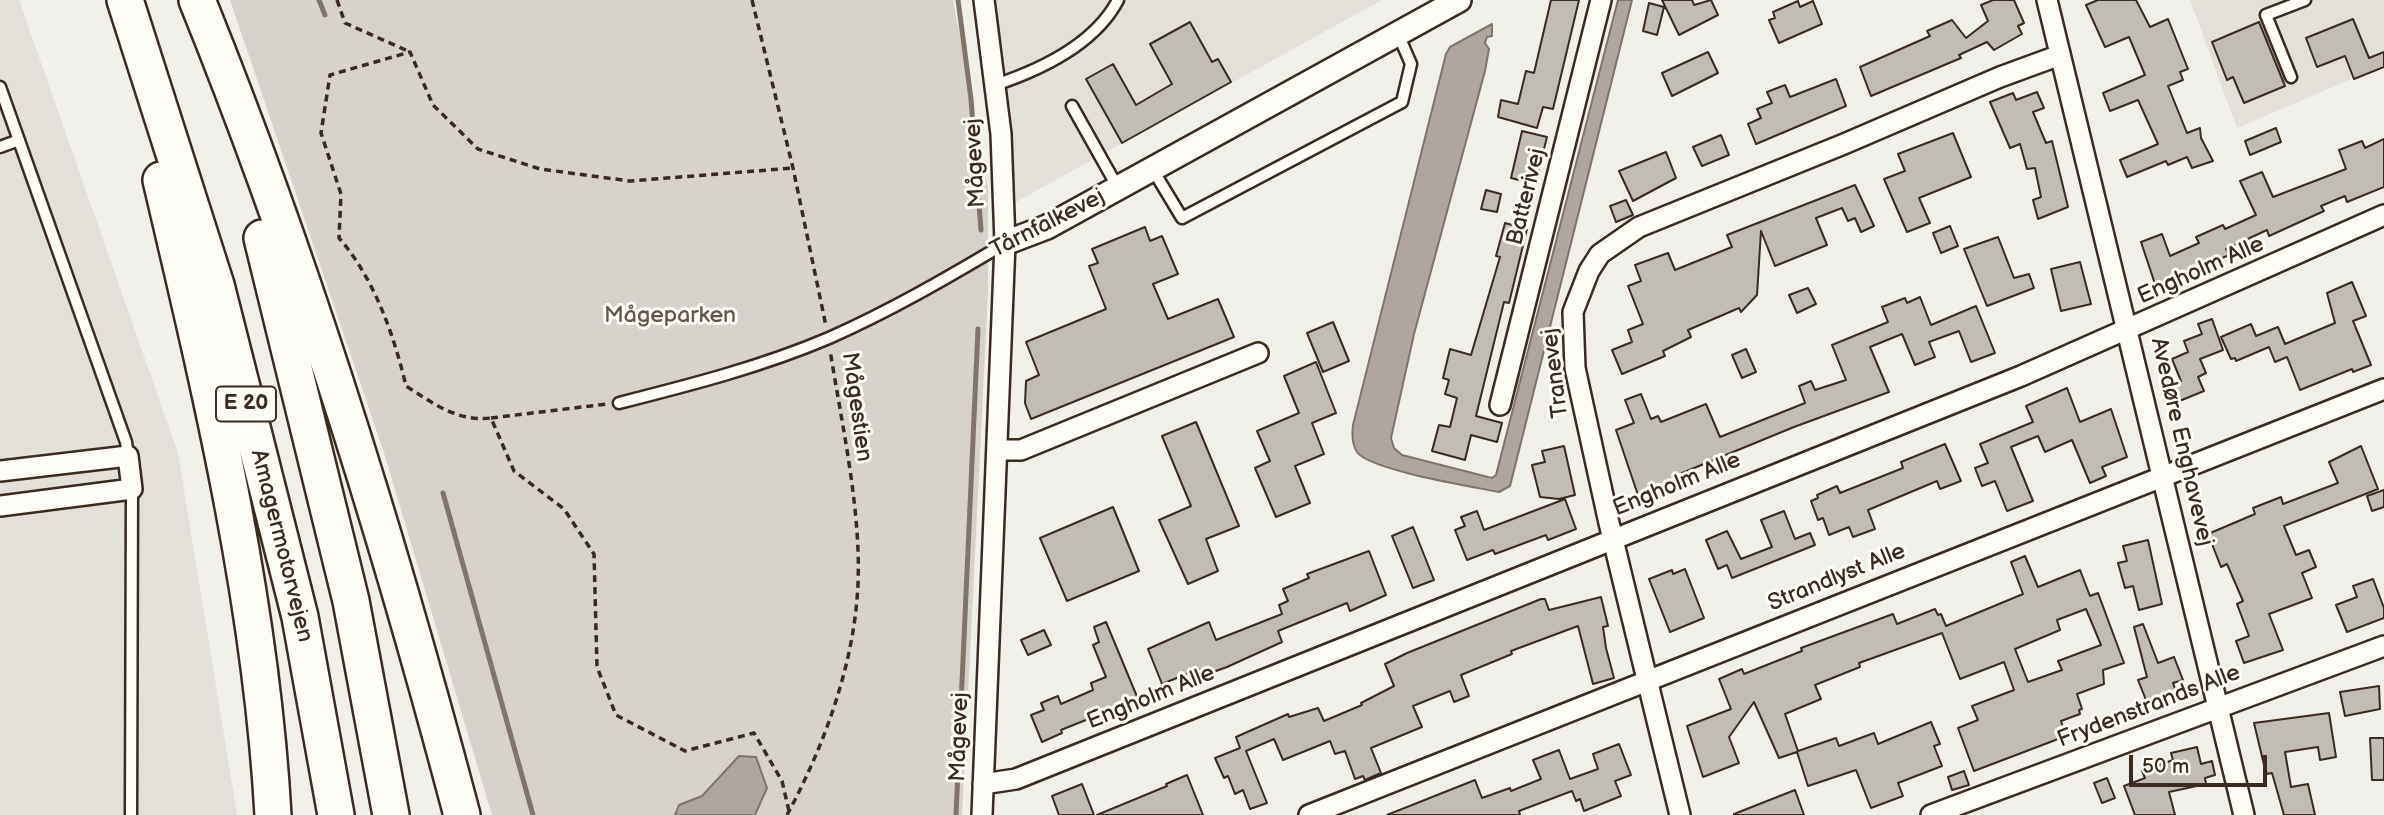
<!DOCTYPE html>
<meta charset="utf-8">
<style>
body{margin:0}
#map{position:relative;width:2384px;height:815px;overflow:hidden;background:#f1efea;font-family:"Balsamiq Sans",sans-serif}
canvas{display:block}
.scale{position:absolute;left:2129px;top:755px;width:138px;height:32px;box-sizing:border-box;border:4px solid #3b2a1e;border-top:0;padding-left:9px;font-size:21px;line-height:24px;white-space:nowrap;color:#3b2a1e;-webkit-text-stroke:5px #fdfcf7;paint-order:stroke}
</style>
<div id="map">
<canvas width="2384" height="815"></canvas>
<div class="scale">50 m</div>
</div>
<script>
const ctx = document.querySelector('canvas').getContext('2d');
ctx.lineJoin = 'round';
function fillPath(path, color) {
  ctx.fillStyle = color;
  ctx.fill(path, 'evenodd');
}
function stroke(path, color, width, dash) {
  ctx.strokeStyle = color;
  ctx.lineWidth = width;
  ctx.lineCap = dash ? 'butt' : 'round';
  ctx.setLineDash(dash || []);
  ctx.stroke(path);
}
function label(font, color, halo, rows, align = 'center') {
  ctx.font = font + ' "Balsamiq Sans",sans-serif';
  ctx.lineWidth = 6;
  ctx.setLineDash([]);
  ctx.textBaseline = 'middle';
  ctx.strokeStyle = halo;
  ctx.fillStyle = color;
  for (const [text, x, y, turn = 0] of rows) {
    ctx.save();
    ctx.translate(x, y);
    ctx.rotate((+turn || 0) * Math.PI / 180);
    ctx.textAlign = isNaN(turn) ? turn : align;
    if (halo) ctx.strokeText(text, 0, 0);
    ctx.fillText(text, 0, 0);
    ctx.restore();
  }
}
fillPath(new Path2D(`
 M0 0H19L178 453 237 815H0Z
 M992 0H1382L1014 203Z
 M2190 0H2384V65L2237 128Z`), '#e3e0da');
fillPath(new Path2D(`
 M230 0H953L988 187V294L962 815H492L384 453Z`), '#d7d2cc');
const water = new Path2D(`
 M1618 0H1632L1510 486 1499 492C1474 487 1369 470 1357 452 1352 444 1352 433 1353 425L1446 54 1450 47 1492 24V36L1487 37 1485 43 1489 49 1485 71 1414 334 1391 438 1394 448 1402 455 1492 478 1496 475Z
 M739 756 756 757 767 788 755 815H675L679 805 702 796Z`);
fillPath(water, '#aea69f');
stroke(water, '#80746b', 2);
stroke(new Path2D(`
 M319 0 325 15
 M958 0 971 99 981 230
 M443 493 533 815
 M956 815 978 329`), '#80746b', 5);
const building = new Path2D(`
 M1551 0H1579L1553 109 1543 107 1537 128 1498 117 1501 100 1518 104 1526 71 1534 73Z
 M1662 0H1692L1694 5 1711 0 1718 15 1679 35Z
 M1993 0H2014L2024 23 2018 26 2022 34 1994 50 1987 42 1959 55 1961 58 1871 96 1860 67 1930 36 1927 31 1952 20 1966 38 1988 21 1981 5Z
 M2098 0H2136L2150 27 2168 19 2188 69 2180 72 2183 80 2168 86 2187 133 2200 128 2201 138 2213 161 2192 168 2187 157 2168 165 2166 161 2127 177 2120 160 2158 144 2138 100 2110 111 2103 93 2145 75 2129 37 2105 47 2086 5Z
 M1798 1 1800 7 1813 1 1822 24 1779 43 1769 20 1775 18 1773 12Z
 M1649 3 1664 7 1657 35 1643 31Z
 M2353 19 2369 58 2384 52V67L2354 79 2345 56 2317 67 2306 38Z
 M1190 22 1212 62 1218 59 1231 82 1122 143 1086 79 1113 64 1136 105 1172 84 1150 44Z
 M2259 22 2285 86 2244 103 2233 77 2227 80 2212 42Z
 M1708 52 1718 73 1672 96 1662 73Z
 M1836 79 1846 106 1756 144 1748 124 1761 118 1757 109 1772 103 1767 92 1785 85 1790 97Z
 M2037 92 2044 108 2033 112 2046 143 2052 141 2068 207 2038 219 2033 200 2041 197 2035 168 2027 169 2020 144 2010 148 1990 102 2013 93 2016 100Z
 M2276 128 2281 142 2250 155 2245 141Z
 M1522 131 1547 137 1535 184 1511 178Z
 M1953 133 1971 177 1919 198 1930 223 1907 232 1884 179 1905 171 1898 154Z
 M1721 135 1729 155 1702 166 1693 147Z
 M2384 139V187L2347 202 2345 196 2321 206 2324 211 2269 236 2267 230 2226 249 2229 255 2156 287 2141 242 2162 234 2170 256 2199 243 2196 237 2223 225 2225 229 2256 215 2240 181 2262 172 2273 197 2346 169 2339 150 2362 141 2365 148Z
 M1666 152 1676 178 1633 201 1619 171Z
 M1855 185 1874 226 1861 232 1855 218 1848 221 1842 208 1816 218 1827 245 1775 266 1761 231 1757 295 1741 312 1739 308 1688 330 1691 337 1663 351 1665 356 1622 374 1612 350 1632 342 1628 330 1643 324 1628 286 1641 281 1635 265 1668 253 1675 270 1732 247 1727 235Z
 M1486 190 1501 194 1497 212 1481 209Z
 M1626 200 1633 215 1616 222 1610 206Z
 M1505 223 1527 229 1509 303 1504 302 1476 416 1502 423 1497 442 1471 435 1465 460 1432 451 1439 425 1450 427 1457 398 1445 394 1449 380 1443 378 1450 349 1471 355 1500 257 1496 256Z
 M1950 226 1958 246 1941 253 1933 233Z
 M1145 227 1150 241 1162 236 1178 274 1153 284 1168 319 1218 299 1234 337 1031 419 1025 403 1026 381 1039 375 1026 342 1106 309 1089 266 1098 263 1092 249Z
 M1998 237 2014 278 2029 274 2034 288 1987 306 1964 249Z
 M2080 262 2091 304 2061 311 2051 269Z
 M2352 282 2366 316 2353 321 2371 365 2353 372 2352 369 2300 390 2287 357 2275 362 2269 347 2236 361 2235 358 2231 359 2221 337 2251 324 2256 336 2278 327 2285 344 2335 323 2327 293Z
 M1808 288 1816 304 1797 313 1789 295Z
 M1920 297 1931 325 1976 306 1995 353 1971 362 1959 331 1929 342 1935 357 1915 365 1902 334 1870 347 1889 392 1794 427 1682 473 1685 480 1678 483 1679 486 1640 501 1616 430 1634 423 1625 400 1641 394 1651 419 1658 416 1661 422 1706 404 1720 437 1805 403 1799 386 1811 381 1815 390 1846 380 1832 345 1888 322 1882 307 1905 298 1907 303Z
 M2212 319 2223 350 2200 359 2206 373 2198 377 2204 391 2167 406 2161 390 2181 381 2172 359 2188 352 2184 341 2202 334 2198 324Z
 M1333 322 1349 361 1323 372 1307 333Z
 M1746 349 1756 372 1742 378 1732 355Z
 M1316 362 1336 413 1312 423 1324 454 1295 466 1310 503 1276 517 1255 468 1270 461 1257 431 1299 413 1284 376Z
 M2067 388 2080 422 2111 409 2127 457 2102 467 2106 476 2090 483 2072 440 2045 452 2038 436 2011 447 2033 501 2007 511 1995 481 1982 486 1975 468 1988 463 1980 444 2033 422 2026 406Z
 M1196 422 1239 526 1206 539 1218 571 1188 584 1159 520 1191 506 1162 436Z
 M1945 444 1961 481 1940 489 1937 481 1868 510 1875 529 1853 537 1849 527 1829 535 1823 518 1818 520 1811 501 1818 498 1817 495 1837 486 1840 493 1903 468 1901 462Z
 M1564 446 1575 495 1559 499 1540 497 1532 465 1545 462 1542 451Z
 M2361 446 2378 489 2284 526 2296 555 2309 550 2316 567 2302 573 2312 598 2269 614 2283 650 2244 663 2236 641 2249 636 2237 604 2243 601 2227 564 2221 567 2208 534 2255 514 2253 508 2281 497 2283 504 2338 483 2329 462Z
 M2384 490V507L2372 511 2367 496Z
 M1565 499 1576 529 1548 540 1546 535 1495 554 1493 550 1467 560 1455 530 1465 526 1461 517 1477 511 1484 530Z
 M1113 507 1139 571 1067 601 1040 538Z
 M1784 511 1795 539 1810 533 1815 545 1732 578 1727 565 1718 569 1706 540 1727 531 1741 559 1772 547 1761 520Z
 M1413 527 1434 580 1413 588 1392 536Z
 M2148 540 2162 604 2139 610 2133 586 2125 588 2118 563 2127 561 2123 546Z
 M1369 551 1386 595 1350 611 1347 603 1278 631 1282 642 1227 667 1202 676 1199 669 1162 684 1148 649 1209 622 1216 640 1282 614 1279 605 1288 601 1283 589 1309 578 1307 574Z
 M2025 556 2038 587 2080 570 2090 596 2098 593 2124 663 2103 670 2104 684 2077 694 2082 709 2079 710 2080 714 2061 721 2066 736 1974 771 1958 728 1978 720 1972 706 2014 690 2004 662 1960 679 1942 633 1859 663 1860 667 1815 685 1821 699 1785 714 1798 751 1836 738 1839 746 1874 733 1878 744 1931 722 1940 744 1934 746 1942 766 1898 783 1903 796 1871 808 1856 770 1808 786 1797 752 1779 758 1754 702 1729 737 1739 763 1703 777 1687 726 1731 709 1719 679 1742 669 1744 674 1802 651 1801 648 1893 614 1897 624 1935 609 1938 615 1941 614 1946 626 2023 594 2011 562ZM2086 609 2101 645 2058 661 2062 670 2028 682 2015 649 2060 630 2057 620Z
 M1685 569 1704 618 1670 632 1649 579 1672 570 1673 574Z
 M2373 579 2384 608V618L2347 632 2336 605 2357 597 2353 586Z
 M1601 597 1608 626 1603 627 1606 648 1614 678 1593 684 1578 626 1511 651 1512 654 1461 675 1469 696 1454 702 1450 691 1413 706 1422 727 1371 748 1381 773 1365 780 1363 776 1355 779 1345 751 1335 754 1330 741 1283 760 1274 739 1246 751 1267 803 1250 809 1243 790 1235 794 1228 776 1224 778 1215 758 1240 748 1236 737 1288 714 1289 717 1318 708 1324 721 1362 705 1361 703 1394 686 1385 664 1407 653 1541 599H1545L1549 610Z
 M1106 622 1138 699 1061 730 1062 733 1042 742 1031 715 1044 710 1041 703 1058 696 1061 704 1093 690 1091 683 1106 677 1093 645 1099 642 1094 627Z
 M2143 624 2158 663 2174 657 2183 680 2173 683 2177 694 2148 705 2138 680 2147 677 2134 627Z
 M1044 630 1051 645 1028 655 1021 640Z
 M2379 686 2380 709 2345 716 2340 692Z
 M2329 713 2336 757 2320 760 2318 747 2285 752 2291 787 2308 784 2315 815H2284L2272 773 2267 774 2264 765 2254 723Z
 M2370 738H2384V780H2372Z
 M1619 744 1631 775 1615 781 1621 796 1584 811 1580 799 1576 801 1572 791 1519 811 1520 815H1387L1475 780 1482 798 1510 788 1511 791 1541 779 1533 760 1559 750 1570 779 1598 769 1593 754Z
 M2197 747 2201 764 2212 761 2215 775 2205 778 2206 784 2169 792 2175 815H2135L2124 786 2145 778 2142 771 2173 760 2171 753Z
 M1964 771 1969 785 1952 790 1948 777Z
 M1187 775 1203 815H1097L1167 786 1166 784Z
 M2107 778 2115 798 2102 803 2094 783Z
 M1082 784 1094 815H1059L1052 796Z
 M1795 790 1804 815H1734V814Z`);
fillPath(building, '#c1bcb4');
stroke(building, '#3b2a1e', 2);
const service = new Path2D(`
 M2291 77 2266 15 2305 0
 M995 85C1040 70 1095 44 1118 0
 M0 87 126 442 128 456
 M1072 106 1118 188
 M0 147 19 140
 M1153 170 1182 218 1402 102 1411 64 1398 34
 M619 403C690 385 761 367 829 338 890 311 947 278 1004 244
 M131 815 132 489`);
const minor = new Path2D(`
 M2047 0 2244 815
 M1500 405 1601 0
 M997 450H1021L1258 353
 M0 471 128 456 132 489 0 506
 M983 784 1016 779 2021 376 2384 215
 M982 815 1005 243 1001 134 984 0
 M1309 815 2384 389
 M1680 815 1609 523 1575 368 1573 312 1589 271 1600 254 1639 227 1844 144 2000 77 2060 55
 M1931 815 2384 646`);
const tertiary = new Path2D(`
 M1005 243 1047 227 1459 0`);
const motorway = new Path2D(`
 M125 0 216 285 300 617 336 815
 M197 0C304 264 389 539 462 815
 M161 180C210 389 261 599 273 815
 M262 238 351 601 391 815`);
stroke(service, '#3b2a1e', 15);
stroke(minor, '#3b2a1e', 24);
stroke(tertiary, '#3b2a1e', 28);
stroke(motorway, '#3b2a1e', 40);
stroke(new Path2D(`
 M337 0 345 23 408 51
 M752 0 793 168 826 326
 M491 418 607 404
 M789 811 782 781 754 733 685 751 616 715 597 667 594 554 564 509 514 471 491 418C457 422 433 403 406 386 394 335 374 278 339 238L341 194 321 133 330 75 410 52 433 105 478 149 540 169 630 181 793 168
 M787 815C822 750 851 673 857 599 864 522 842 426 830 350`), '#3b2a1e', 3.5, [7, 5]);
stroke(service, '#fdfcf7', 10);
stroke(minor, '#fdfcf7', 19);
stroke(tertiary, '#fdfcf7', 23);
stroke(motorway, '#fdfcf7', 35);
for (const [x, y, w] of [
 [246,404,60]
]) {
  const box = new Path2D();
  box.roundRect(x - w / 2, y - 17.5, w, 35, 5);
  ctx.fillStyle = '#fdfcf7';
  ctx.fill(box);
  stroke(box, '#3b2a1e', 2);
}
label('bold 21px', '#3b2a1e', null, [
 ["E 20",246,404]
]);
label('23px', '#3b2a1e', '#fdfcf7', [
 ["Mågevej",976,163,-93],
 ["Batterivej",1527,197,-76],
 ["Tårnfalkevej",1048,224,-27],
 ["Engholm Alle",2201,271,-24],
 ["Tranevej",1556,373,-97],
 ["Mågestien",856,407,82],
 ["Avedøre Enghavevej",2181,442,77],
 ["Engholm Alle",1677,485,-22],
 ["Amagermotorvejen",281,546,76],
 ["Strandlyst Alle",1837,578,-22],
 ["Engholm Alle",1151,698,-22],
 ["Frydenstrands Alle",2149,707,-21],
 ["Mågevej",960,737,-88]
]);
label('23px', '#62544a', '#fdfcf7', [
 ["Mågeparken",670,316]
]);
</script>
